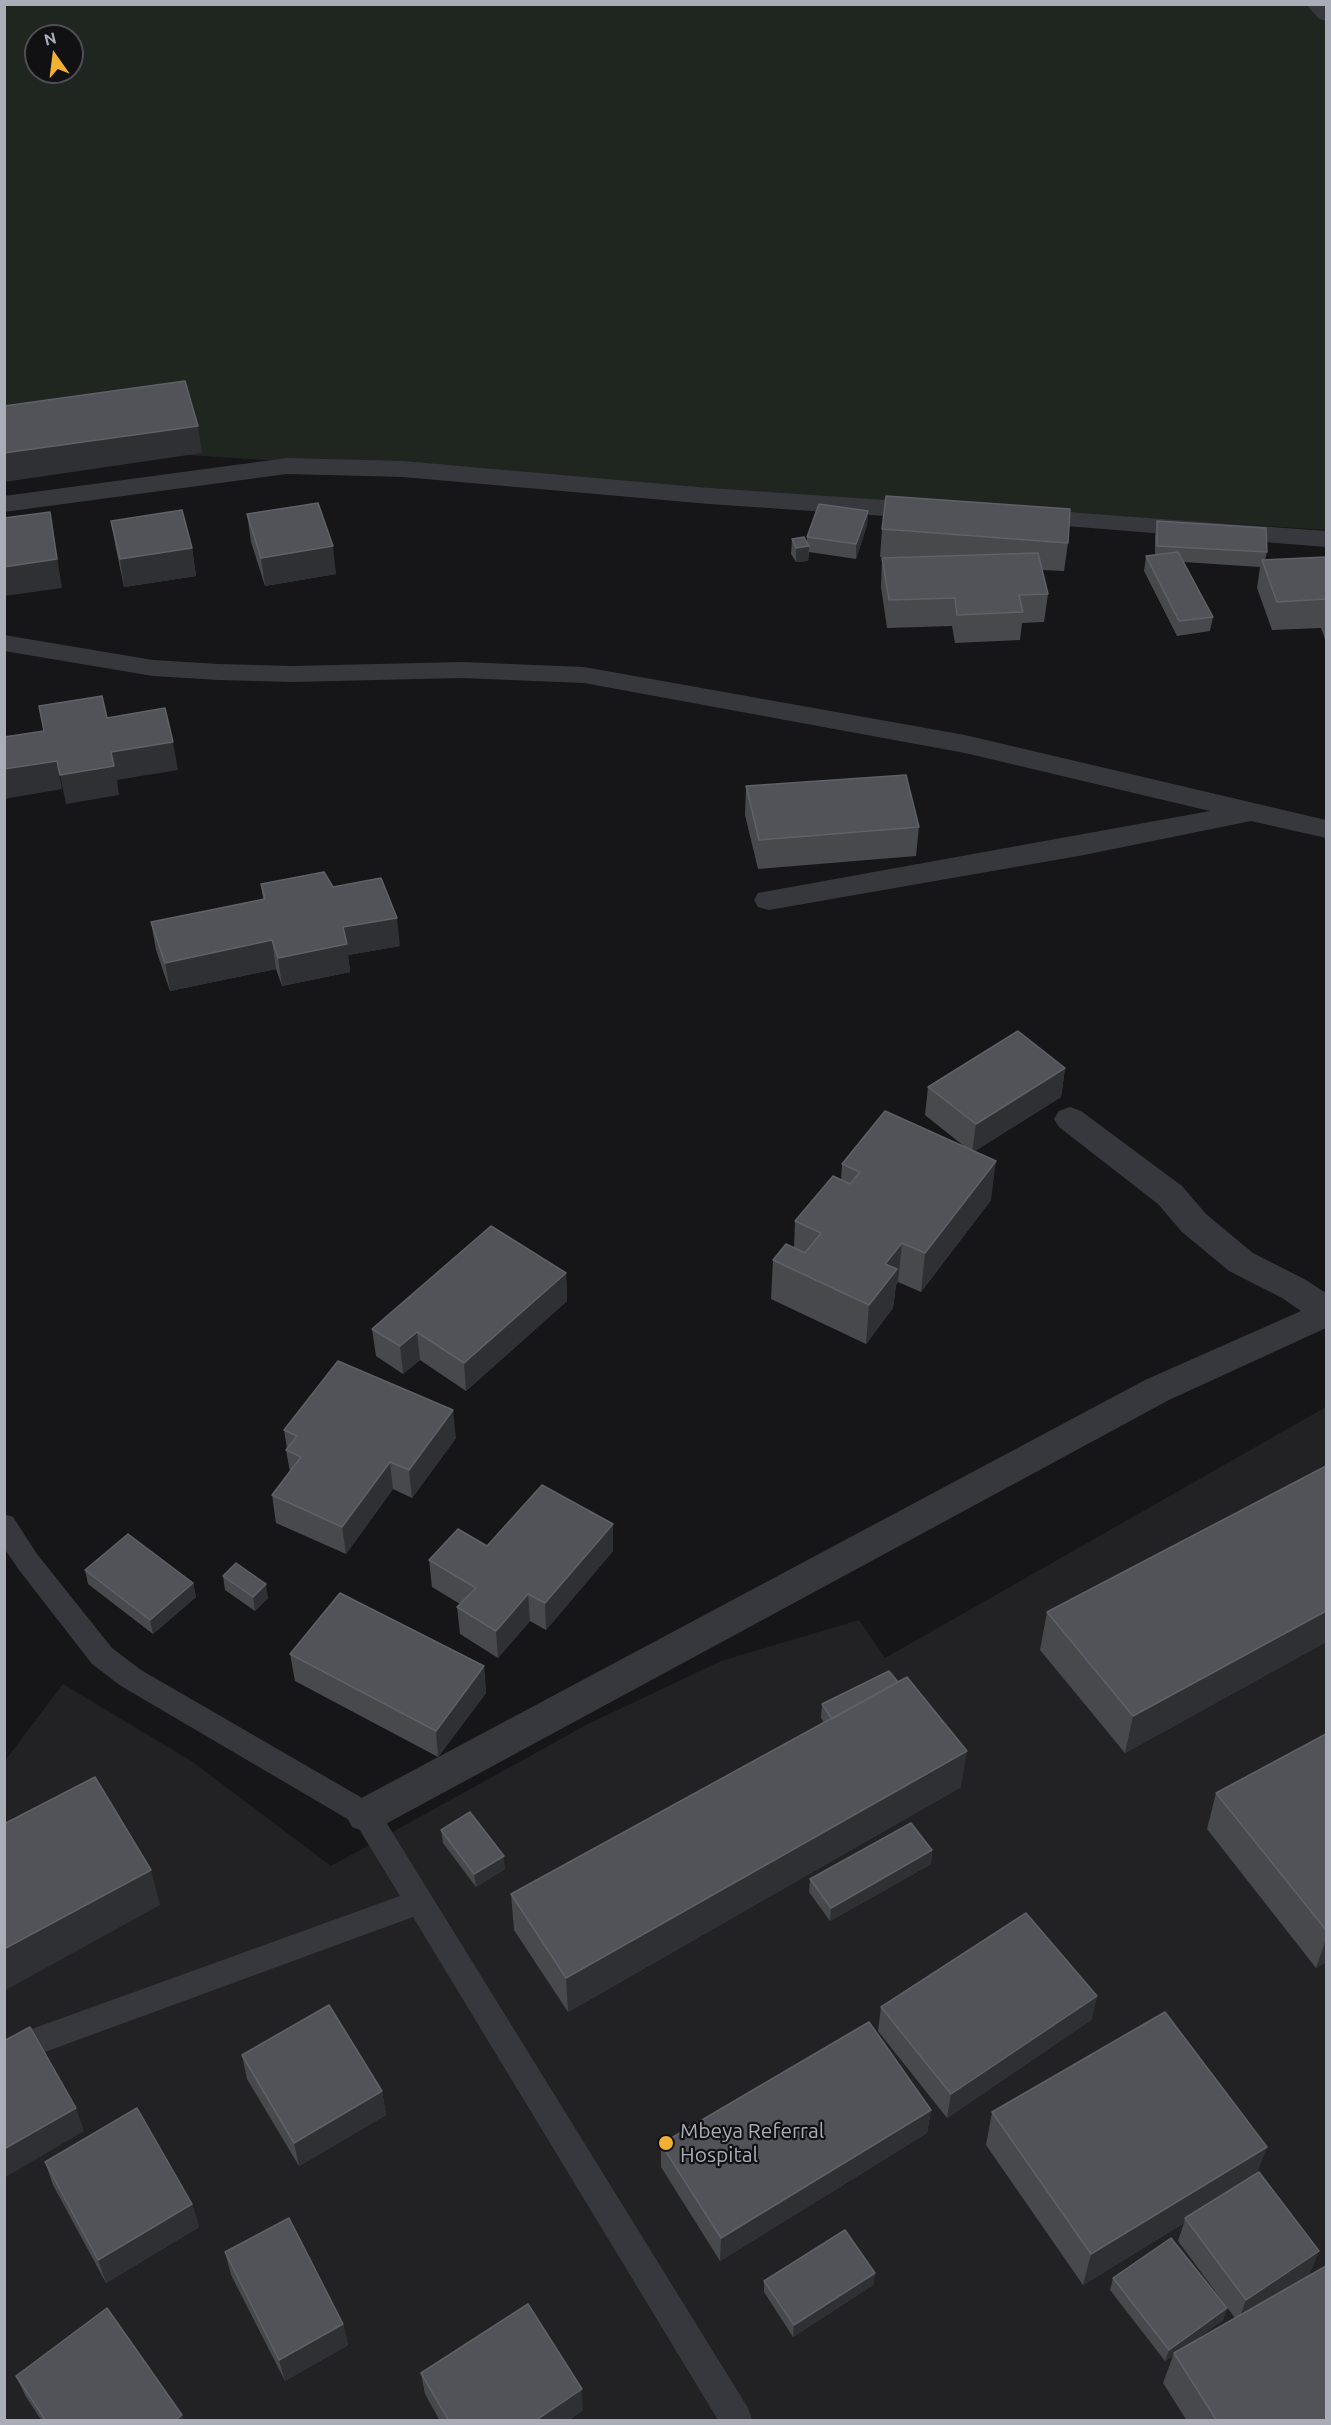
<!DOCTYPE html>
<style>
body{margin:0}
#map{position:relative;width:1331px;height:2425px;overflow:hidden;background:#161618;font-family:Ubuntu,sans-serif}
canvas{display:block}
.frame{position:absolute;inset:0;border:6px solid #a8adb8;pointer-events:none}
.north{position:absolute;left:24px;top:24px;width:60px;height:60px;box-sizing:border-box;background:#111113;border:2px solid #4d4f55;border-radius:50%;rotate:346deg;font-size:16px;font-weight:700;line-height:24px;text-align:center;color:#a8adb8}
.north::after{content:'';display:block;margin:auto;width:21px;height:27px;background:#f2b134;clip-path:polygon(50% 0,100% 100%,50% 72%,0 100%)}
</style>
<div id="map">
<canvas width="1331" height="2425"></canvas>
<div class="frame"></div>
<div class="north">N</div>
</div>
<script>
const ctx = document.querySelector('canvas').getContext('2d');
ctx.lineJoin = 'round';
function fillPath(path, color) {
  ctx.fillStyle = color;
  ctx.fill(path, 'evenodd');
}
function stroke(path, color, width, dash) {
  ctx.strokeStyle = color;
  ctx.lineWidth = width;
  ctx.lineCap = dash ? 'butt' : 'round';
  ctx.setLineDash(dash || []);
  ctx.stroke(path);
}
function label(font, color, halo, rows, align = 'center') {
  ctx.font = font + ' Ubuntu,sans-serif';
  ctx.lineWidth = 4.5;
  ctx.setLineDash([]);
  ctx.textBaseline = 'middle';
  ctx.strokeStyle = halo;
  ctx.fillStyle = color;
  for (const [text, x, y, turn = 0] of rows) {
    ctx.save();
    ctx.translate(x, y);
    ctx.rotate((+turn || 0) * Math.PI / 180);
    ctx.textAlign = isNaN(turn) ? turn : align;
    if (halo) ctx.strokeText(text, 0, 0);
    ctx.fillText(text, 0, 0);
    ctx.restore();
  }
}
fillPath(new Path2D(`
 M1326 1407V2420H5L4 1762 63 1684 193 1762 331 1866 588 1724 721 1661 859 1620 885 1658Z`), '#222225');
fillPath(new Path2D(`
 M4 5H1326V530L5 443ZM36 36H72V72H36Z`), '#1e261f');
fillPath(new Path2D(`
 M4 1514 13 1517 37 1554 112 1648 141 1670 376 1806 748 2408 752 2420H718L413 1917 4 2067V2039L400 1896 356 1824 121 1686 92 1664 19 1570 4 1548Z`), '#37383d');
fillPath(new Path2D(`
 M1306 4H1326V21L1319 19Z
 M287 458 403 461 709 488 930 503 939 506 943 511 939 516 930 519 709 504 403 477 287 474 4 512V496Z
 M1026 509 1326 531V547L1017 522 1013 517 1017 512Z
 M4 635 153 660 219 664 292 666 462 662 584 667 965 735 1326 820V838L1251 821 1084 855 769 910 758 907 754 900 758 893 1210 811 965 753 584 683 462 678 292 682 219 680 153 676 4 651Z
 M1070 1107 1081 1111 1182 1186 1206 1214 1253 1253 1306 1280 1326 1293V1328L1169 1400 380 1827 366 1832 352 1827 346 1815 352 1803 1145 1380 1301 1311 1282 1298 1229 1271 1182 1232 1158 1204 1059 1127 1054 1119 1059 1111Z`), '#37383d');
fillPath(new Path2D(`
 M868 511 867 525 856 559 809 552 808 561 796 562 791 554 792 539 807 542V537Z
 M247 514 336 574 265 586 251 542Z
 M111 521 192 548 196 576 124 587 116 549Z
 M1157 521 1267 552 1265 560 1326 557V642L1321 628 1272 630 1257 588 1260 567 1184 562 1213 617 1210 631 1177 636 1144 571 1146 556 1155 555V536Z
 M882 529 1068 543 1064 571 1042 570 1048 594 1044 622 1022 623 1020 640 955 643 952 626 887 628 881 587 882 558H890L880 557Z
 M746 786 919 827 916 856 758 869 745 815Z
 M261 884 333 887 400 946 348 955 350 972 282 986 276 969 170 991 156 950 151 922 263 899Z
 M1065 1068 1061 1097 975 1151 991 1200 921 1292 898 1282 896 1285 893 1308 866 1344 771 1299 773 1260 794 1248 795 1221 841 1180 842 1164 965 1147 925 1115 928 1087Z
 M566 1273 567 1301 466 1391 420 1360 403 1374 376 1356 372 1329Z
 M284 1430 456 1438 412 1498 393 1489 346 1554 276 1523 272 1495 290 1472 286 1450 287 1449Z
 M1326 1466V1642L1125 1753 1040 1650 1047 1612Z
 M487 1546 613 1551 546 1630 530 1621 498 1658 460 1634 457 1607 460 1604 432 1587 429 1560Z
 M85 1570 193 1583 196 1597 153 1634 88 1584Z
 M223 1576 268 1598 255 1611 225 1590Z
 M290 1654 484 1666 486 1693 438 1757 295 1681Z
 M822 1704 961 1787 568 2012 514 1930 511 1894 824 1723 821 1718Z
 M1326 1734V1962L1316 1968 1207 1829 1216 1793Z
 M441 1830 505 1869 476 1887 443 1843Z
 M932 1850 931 1864 830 1921 809 1892 810 1879Z
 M1097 1996 1091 2020 947 2118 878 2031 881 2007Z
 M242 2055 382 2091 386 2115 299 2166 247 2079Z
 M931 2110 927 2133 720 2261 661 2167V2144Z
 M992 2112 1258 2172 1310 2274 1295 2284 1326 2421H1187L1163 2383 1173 2356 1165 2361 1110 2290 1113 2278 1227 2308 1223 2320 1188 2345 1235 2318 1178 2241 1184 2223 1083 2285 986 2145Z
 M45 2162 192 2204 199 2227 106 2283 53 2185Z
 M225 2252 343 2324 348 2345 285 2381 231 2275Z
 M875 2273 873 2285 793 2337 764 2292V2281Z
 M421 2373 583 2410 568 2421H440L425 2394Z
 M16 2376 184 2421H42L26 2397Z`), '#47494d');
fillPath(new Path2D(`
 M198 426 202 453 4 482V453Z
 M868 511 867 525 856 559V544Z
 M50 512 62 588 4 596V567Z
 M333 546 336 574 265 586 261 558Z
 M809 546 808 561 796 562V548Z
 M192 548 196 576 124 587 120 559Z
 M173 742 178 770 117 780 119 795 66 804 60 775 111 752Z
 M57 761 62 789 4 799V769Z
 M397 918 400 946 348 955 350 972 282 986 278 958 343 927Z
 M272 940 276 969 170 991 165 963Z
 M1065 1068 1061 1097 972 1153 976 1124Z
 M996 1161 991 1200 921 1292 925 1253Z
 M902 1243 898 1282 896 1285 893 1308 866 1344 869 1305 885 1264Z
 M566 1273 567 1301 466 1391 464 1363Z
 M417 1332 420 1360 403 1374 400 1346Z
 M453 1410 456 1438 412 1498 409 1470Z
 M390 1462 393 1489 346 1554 342 1527Z
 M613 1524V1551L546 1630 545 1603Z
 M193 1583 196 1597 153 1634 150 1620Z
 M266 1584 268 1598 255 1611 253 1597Z
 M528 1594 530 1621 498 1658 496 1631Z
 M1326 1611V1642L1125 1753 1133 1716Z
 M484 1666 486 1693 438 1757 436 1731Z
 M967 1751 961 1787 568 2012 566 1978Z
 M932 1850 931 1864 830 1921 831 1908Z
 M504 1856 505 1869 476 1887 474 1874Z
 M151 1870 160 1905 4 1991V1949Z
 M1326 1939V1962L1316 1968Z
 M1097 1996 1091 2020 947 2118 951 2094Z
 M382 2091 386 2115 299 2166 294 2143Z
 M76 2108 84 2131 4 2178V2149Z
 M931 2110 927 2133 720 2261 721 2238Z
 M1267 2147 1255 2179 1185 2218 1184 2223 1083 2285 1091 2254Z
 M192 2204 199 2227 106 2283 98 2260Z
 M1319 2251 1310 2274 1238 2322 1246 2300Z
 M875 2273 873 2285 793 2337 794 2325Z
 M1227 2308 1223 2320 1175 2355 1174 2353 1173 2356 1165 2361 1169 2350Z
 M343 2324 348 2345 285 2381 279 2360Z
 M582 2389 583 2410 568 2421H535Z
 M182 2415 184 2421H174Z`), '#2f3033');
const building = new Path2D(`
 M185 381 198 426 4 453V406Z
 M886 496 1070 509 1068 543 882 529Z
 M318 503 333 546 261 558 247 514Z
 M819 504 868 511 856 544 807 537Z
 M182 510 192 548 120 559 111 521Z
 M50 512 57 559 4 567V518Z
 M1157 521 1266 528 1267 552 1157 546Z
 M804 537 809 546 796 548 792 539Z
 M1178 552 1213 617 1179 621 1146 556Z
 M1038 553 1048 594 1019 595 1023 612 957 615 955 598 889 600 882 558Z
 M1326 557V599L1277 602 1262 560Z
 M102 696 107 718 165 708 173 742 111 752 114 766 60 775 57 761 4 769V737L44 731 39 706Z
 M906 775 919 827 759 840 746 786Z
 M324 872 333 887 381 878 397 918 343 927 347 944 278 958 272 940 165 963 151 922 265 899 261 884Z
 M1018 1031 1065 1068 976 1124 928 1087Z
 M885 1111 996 1161 925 1253 902 1243 885 1264 897 1269 869 1305 773 1260 786 1244 805 1253 821 1233 795 1221 833 1176 850 1184 860 1172 842 1164Z
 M491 1226 566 1273 464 1363 417 1332 400 1346 372 1329Z
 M338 1361 453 1410 409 1470 390 1462 342 1527 272 1495 301 1457 286 1450 297 1436 284 1430Z
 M1326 1466V1611L1133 1716 1047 1612Z
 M542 1485 613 1524 545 1603 528 1594 496 1631 457 1607 476 1588 429 1560 458 1529 487 1546Z
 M128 1534 193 1583 150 1620 85 1570Z
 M236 1563 266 1584 253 1597 223 1576Z
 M340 1593 484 1666 436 1731 290 1654Z
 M889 1671 898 1682 832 1719 822 1704Z
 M907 1677 967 1751 566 1978 511 1894Z
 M1326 1734V1930L1216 1793Z
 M95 1777 151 1870 4 1949V1824Z
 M470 1812 504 1856 474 1874 441 1830Z
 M911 1823 932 1850 831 1908 810 1879Z
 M1026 1913 1097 1996 951 2094 881 2007Z
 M329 2005 382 2091 294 2143 242 2055Z
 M1165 2012 1267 2147 1091 2254 992 2112Z
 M869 2022 931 2110 721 2238 661 2144Z
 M30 2027 76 2108 4 2149V2041Z
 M137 2108 192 2204 98 2260 45 2162Z
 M1259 2172 1319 2251 1246 2300 1185 2218Z
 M289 2218 343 2324 279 2360 225 2252Z
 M845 2230 875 2273 794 2325 764 2281Z
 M1171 2238 1227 2308 1169 2350 1113 2278Z
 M1326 2266V2421H1217L1174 2353Z
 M528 2304 582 2389 535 2421H449L421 2373Z
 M107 2308 182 2415 174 2421H46L16 2376Z`);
fillPath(building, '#525359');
stroke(building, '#5f6168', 1.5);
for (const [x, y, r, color] of [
 [666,2143,8,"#f2b134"]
]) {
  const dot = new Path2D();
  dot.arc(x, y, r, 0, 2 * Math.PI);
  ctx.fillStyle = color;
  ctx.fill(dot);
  stroke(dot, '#111113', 2);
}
label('21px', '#a8adb8', '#111113', [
 ["Mbeya Referral",680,2131],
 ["Hospital",680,2155]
], 'left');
</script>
